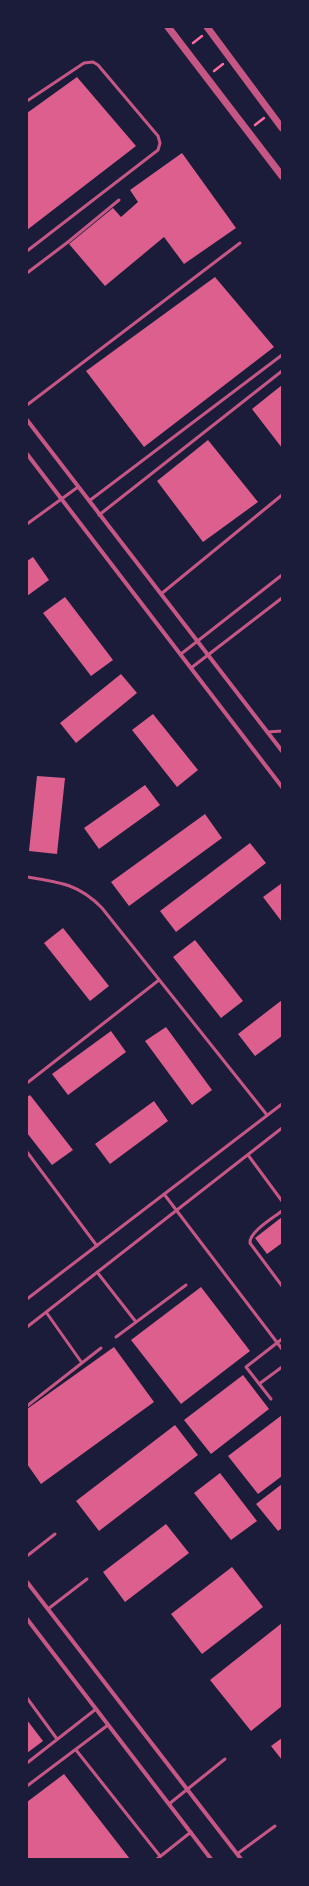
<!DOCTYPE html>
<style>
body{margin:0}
#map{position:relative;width:309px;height:1886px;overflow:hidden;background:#1b1b3a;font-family:"Nunito Sans",sans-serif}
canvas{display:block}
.frame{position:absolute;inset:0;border:28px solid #1b1b3a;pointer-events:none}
</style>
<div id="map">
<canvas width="309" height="1886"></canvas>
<div class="frame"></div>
</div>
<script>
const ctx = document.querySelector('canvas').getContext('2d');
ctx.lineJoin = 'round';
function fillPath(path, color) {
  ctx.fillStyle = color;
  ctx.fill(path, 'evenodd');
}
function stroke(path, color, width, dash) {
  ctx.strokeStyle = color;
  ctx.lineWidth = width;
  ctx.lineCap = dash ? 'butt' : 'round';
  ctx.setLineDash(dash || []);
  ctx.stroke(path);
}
fillPath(new Path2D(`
 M77 77 136 146 27 230V113Z
 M182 153 236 228 184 264 164 237 105 286 69 244 113 208 121 217 138 202 130 190Z
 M215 277 274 347 144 447 86 371Z
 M282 385V448L252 409Z
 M208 440 258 502 203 542 157 481Z
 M33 557 49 580 27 596V561Z
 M65 597 113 660 91 676 43 613Z
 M121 674 137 693 76 743 60 723Z
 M153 714 198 770 177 787 132 730Z
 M37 776 65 778 57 854 29 851Z
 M145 785 160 805 99 849 84 828Z
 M205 814 222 838 129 906 111 882Z
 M250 843 266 863 176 932 160 911Z
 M282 883V922L263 897Z
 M63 928 109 986 90 1001 44 943Z
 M195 940 243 1001 221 1018 173 957Z
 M282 1000V1036L255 1056 238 1034Z
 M166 1027 212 1090 192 1105 145 1041Z
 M111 1031 126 1052 68 1095 52 1074Z
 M30 1095 73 1150 52 1165 27 1133V1097Z
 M154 1101 168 1121 110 1164 95 1144Z
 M282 1217V1243L267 1254 255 1238Z
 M201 1287 250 1351 181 1404 131 1340Z
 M114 1347 154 1402 41 1484 27 1464V1409Z
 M243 1375 269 1409 211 1454 184 1420Z
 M282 1415V1476L258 1494 228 1456Z
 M175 1425 198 1455 99 1531 76 1501Z
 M220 1473 257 1521 231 1540 194 1493Z
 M282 1484V1528L278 1531 256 1504Z
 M166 1524 189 1553 125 1602 103 1572Z
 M232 1567 263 1607 202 1654 171 1614Z
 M282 1623V1706L251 1731 210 1680Z
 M27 1720 43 1741 27 1753Z
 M282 1738V1760L271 1746Z
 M64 1774 130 1859H27V1802Z`), '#dd5f8e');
stroke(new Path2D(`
 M193 43 202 36
 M214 71 223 64
 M255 125 264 118`), '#ff6b9d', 2.5);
stroke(new Path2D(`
 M27 101 84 63 93 62 98 65 158 136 160 143 158 150 27 251
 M27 273 68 242 119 200
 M27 405 240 243
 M89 501 282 355
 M99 515 282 371
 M27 524 78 487
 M161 594 282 495
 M181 654 282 575
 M191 668 282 598
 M267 732 282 731
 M27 877C59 882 79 884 102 908L267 1115
 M27 1083 159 980
 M27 1152 97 1246
 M248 1155 282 1201
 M164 1194 282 1349
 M282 1211C273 1218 249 1232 250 1243L282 1286
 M97 1272 136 1322
 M27 1299 282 1104
 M46 1312 82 1363
 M27 1327 282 1128
 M116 1337 186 1285
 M259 1384 282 1367
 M271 1399 246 1367 282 1339
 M27 1406 101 1348
 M27 1556 55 1534
 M48 1609 87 1579
 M27 1698 57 1739
 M76 1750 160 1856
 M27 1763 96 1709
 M27 1786 108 1725
 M169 1804 225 1759
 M237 1854 275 1826
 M157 1859 191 1832`), '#c65784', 3);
stroke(new Path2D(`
 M27 420 282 751
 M27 454 282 787
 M27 1582 241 1859
 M27 1619 211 1859`), '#c65784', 4);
stroke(new Path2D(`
 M168 27 282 176
 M207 27 282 128`), '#c65784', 7);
</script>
